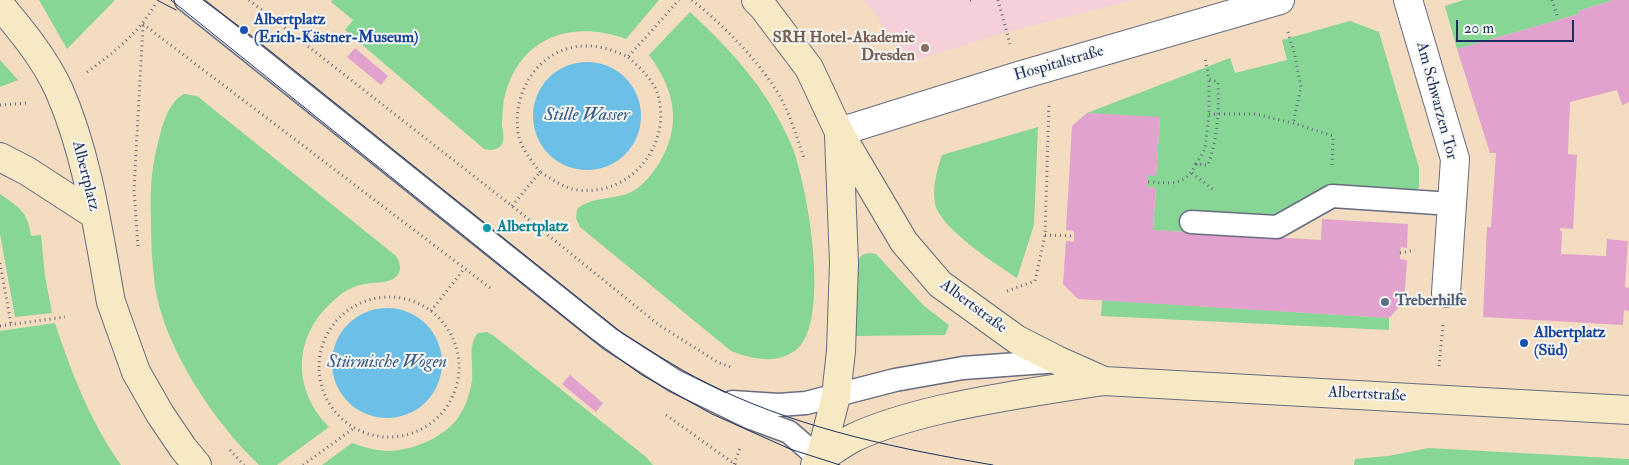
<!DOCTYPE html>
<meta charset="utf-8">
<style>
body{margin:0}
#map{position:relative;width:1629px;height:465px;overflow:hidden;background:#f3dcc0;font-family:"IM FELL Double Pica",serif}
canvas{display:block}
.scale{position:absolute;left:1456px;top:20px;width:118px;height:22px;box-sizing:border-box;border:2px solid #1b2f5e;border-top:0;padding-left:6px;font-size:15px;line-height:18px;white-space:nowrap;color:#1b2f5e;-webkit-text-stroke:4px #f6f6f2;paint-order:stroke}
</style>
<div id="map">
<canvas width="1629" height="465"></canvas>
<div class="scale">20 m</div>
</div>
<script>
const ctx = document.querySelector('canvas').getContext('2d');
ctx.lineJoin = 'round';
function fillPath(path, color) {
  ctx.fillStyle = color;
  ctx.fill(path, 'evenodd');
}
function stroke(path, color, width, dash) {
  ctx.strokeStyle = color;
  ctx.lineWidth = width;
  ctx.lineCap = dash ? 'butt' : 'round';
  ctx.setLineDash(dash || []);
  ctx.stroke(path);
}
function label(font, color, halo, rows, align = 'center') {
  ctx.font = font + ' "IM FELL Double Pica",serif';
  ctx.lineWidth = 4;
  ctx.setLineDash([]);
  ctx.textBaseline = 'middle';
  ctx.strokeStyle = halo;
  ctx.fillStyle = color;
  for (const [text, x, y, turn = 0] of rows) {
    ctx.save();
    ctx.translate(x, y);
    ctx.rotate((+turn || 0) * Math.PI / 180);
    ctx.textAlign = isNaN(turn) ? turn : align;
    if (halo) ctx.strokeText(text, 0, 0);
    ctx.fillText(text, 0, 0);
    ctx.restore();
  }
}
fillPath(new Path2D(`
 M864 0H1133L1007 32 903 64 879 18Z`), '#f5cfda');
fillPath(new Path2D(`
 M39 0H115L67 49Z
 M332 0H659L626 39C570 19 518 38 504 99 503 107 502 117 502 126 503 130 504 137 503 141 501 150 492 151 484 149L345 30 353 20 331 2Z
 M1464 0H1614L1578 11 1579 14 1457 49 1445 6Z
 M690 12C733 52 767 89 791 144 807 181 832 322 796 350 776 365 752 359 731 351L580 227 576 218 577 209C593 195 617 201 635 190 644 184 652 174 658 165 683 126 675 90 649 55Z
 M1350 21 1379 32 1419 168V188L1409 193 1323 187 1270 219 1189 213 1185 232 1153 230 1156 188 1147 187 1148 175H1156L1160 118 1087 113 1230 58 1235 73 1287 60 1282 40Z
 M0 60 18 80 0 87Z
 M184 94 197 96 396 256C401 264 403 273 393 279 384 284 370 282 360 285 355 286 350 289 346 291 340 294 336 299 331 303 292 338 293 392 329 427L277 465H259C214 422 165 349 155 287 152 264 151 241 151 218 150 194 151 171 157 147 162 128 166 104 184 94Z
 M1038 127 1034 225 1017 278C996 264 941 229 935 204 932 187 937 170 942 155Z
 M0 194C19 207 28 212 31 236L41 235 45 276 52 313 15 317 0 234Z
 M869 253 876 254 924 306 949 325 945 335 855 336 858 260 862 255Z
 M1102 300 1389 318V330L1101 316Z
 M55 323C71 372 91 423 121 465H0V331Z
 M487 332 494 336 646 457 653 465H322L352 443C364 447 376 451 389 451 415 450 448 436 461 413 467 403 470 392 472 381 474 365 467 345 478 333Z
 M1429 448 1629 459V465H1354L1355 459 1388 456Z`), '#87d695');
fillPath(new Path2D(`
 M533 116a54 54 0 1 1 108 0a54 54 0 1 1-108 0Z
 M332 363a55 55 0 1 1 110 0a55 55 0 1 1-110 0Z`), '#6cc0e8');
fillPath(new Path2D(`
 M1614 0H1629V102L1622 105 1617 90 1570 102 1568 154 1577 155 1573 229 1560 228V231H1562L1561 254 1606 256 1607 239 1628 241 1625 287 1629 288V311L1624 310 1623 325 1483 317 1487 227H1491L1496 153H1490L1457 49 1579 14 1578 11Z
 M355 48 388 76 381 85 347 57Z
 M1087 113 1160 117 1156 176 1148 175 1147 187 1156 188 1153 230 1321 240 1322 219 1408 224 1407 248 1401 247 1400 253V259L1407 260 1404 302 1389 318 1078 299 1063 284 1066 241 1074 242V231L1066 230 1072 126Z
 M570 375 603 403 596 412 562 384Z`), '#e2a2ce');
const lane = new Path2D(`
 M186 0 610 339 675 381 751 418 789 432 820 459
 M1191 222 1277 227 1332 196 1452 204
 M732 402 778 405 806 403 895 380 963 368 1059 361`);
const street = new Path2D(`
 M1408 0 1455 159 1446 293
 M839 132 1018 76 1280 0`);
const secondary = new Path2D(`
 M756 0 763 7 809 68 839 132 904 242 940 284 1016 339 1059 361 1104 381
 M0 5C21 30 45 59 59 90 88 156 98 231 111 302L136 372 160 414 183 448 197 465
 M0 157 27 171 95 215
 M820 459C831 452 843 443 855 437 883 424 913 416 943 409 996 397 1050 389 1104 381L1629 410
 M815 465 820 459 836 396 841 351 844 263 839 136`);
stroke(lane, '#676c80', 25);
stroke(street, '#676c80', 30);
stroke(secondary, '#676c80', 30);
stroke(new Path2D(`
 M249 0 512 206 659 325 719 363 734 368
 M692 0C723 25 755 57 776 90 789 110 796 135 804 158
 M970 0H971
 M998 0 1010 44
 M1552 0 1558 19
 M143 24 493 290
 M1288 32 1295 56 1301 88 1293 123
 M87 72C114 53 138 33 155 5
 M0 105 27 103
 M1209 114H1255L1293 123 1333 136 1332 165
 M1196 164 1205 149 1209 114V79
 M540 172C531 160 520 147 518 132 512 91 540 47 584 46 600 45 614 51 628 57L679 0
 M1192 173 1215 191
 M1148 182C1170 183 1185 187 1196 164L1208 165C1218 137 1219 112 1218 82L1209 79 1205 58
 M512 206 540 172C552 179 563 188 578 190 631 197 674 143 657 92 651 77 639 67 628 57
 M1045 235 1074 236
 M138 246 134 190 143 25
 M1400 253 1415 250
 M0 263 11 324
 M1007 291 1035 281 1045 235 1049 103
 M319 367a70 70 0 1 1 140 0a70 70 0 1 1-140 0Z
 M431 311 464 269
 M0 326 65 317
 M1439 366 1443 325
 M666 415 736 465
 M230 450 244 465
 M734 464 740 448
 M303 465 354 428`), '#676c80', 3, [1, 4]);
stroke(lane, '#fff', 22);
stroke(street, '#fff', 28);
stroke(secondary, '#f7e9c3', 28);
stroke(new Path2D(`
 M157 0 176 10
 M171 0 592 339 642 375 712 414 790 449 840 465
 M203 0 244 30 622 333C654 353 686 374 721 390 806 430 900 449 993 465`), '#1b2f5e', 1);
for (const [x, y, r, color] of [
 [244,30,5,"#1a4fb4"],
 [925,48,5,"#8d6e63"],
 [487,228,5,"#0f9aa8"],
 [1385,302,5,"#5c6f8a"],
 [1524,343,5,"#1a4fb4"]
]) {
  const dot = new Path2D();
  dot.arc(x, y, r, 0, 2 * Math.PI);
  ctx.fillStyle = color;
  ctx.fill(dot);
  stroke(dot, '#f6f6f2', 2);
}
label('bold 16px', '#164399', '#f6f6f2', [
 ["Albertplatz",254,21],
 ["(Erich-Kästner-Museum)",254,39],
 ["Albertplatz",1534,334],
 ["(Süd)",1534,352]
], 'left');
label('bold 16px', '#785e54', '#f6f6f2', [
 ["SRH Hotel-Akademie",915,39],
 ["Dresden",915,57]
], 'right');
label('16px', '#1b2f5e', '#f6f6f2', [
 ["Hospitalstraße",1059,64,-16],
 ["Am Schwarzen Tor",1436,101,75],
 ["Albertplatz",85,176,76],
 ["Albertstraße",973,307,37],
 ["Albertstraße",1367,395,3]
]);
label('bold 16px', '#0d838f', '#f6f6f2', [
 ["Albertplatz",497,228]
], 'left');
label('bold 16px', '#4e5e75', '#f6f6f2', [
 ["Treberhilfe",1395,302]
], 'left');
label('italic 18px', '#335a87', '#f6f6f2', [
 ["Stille Wasser",587,116],
 ["Stürmische Wogen",387,363]
]);
</script>
